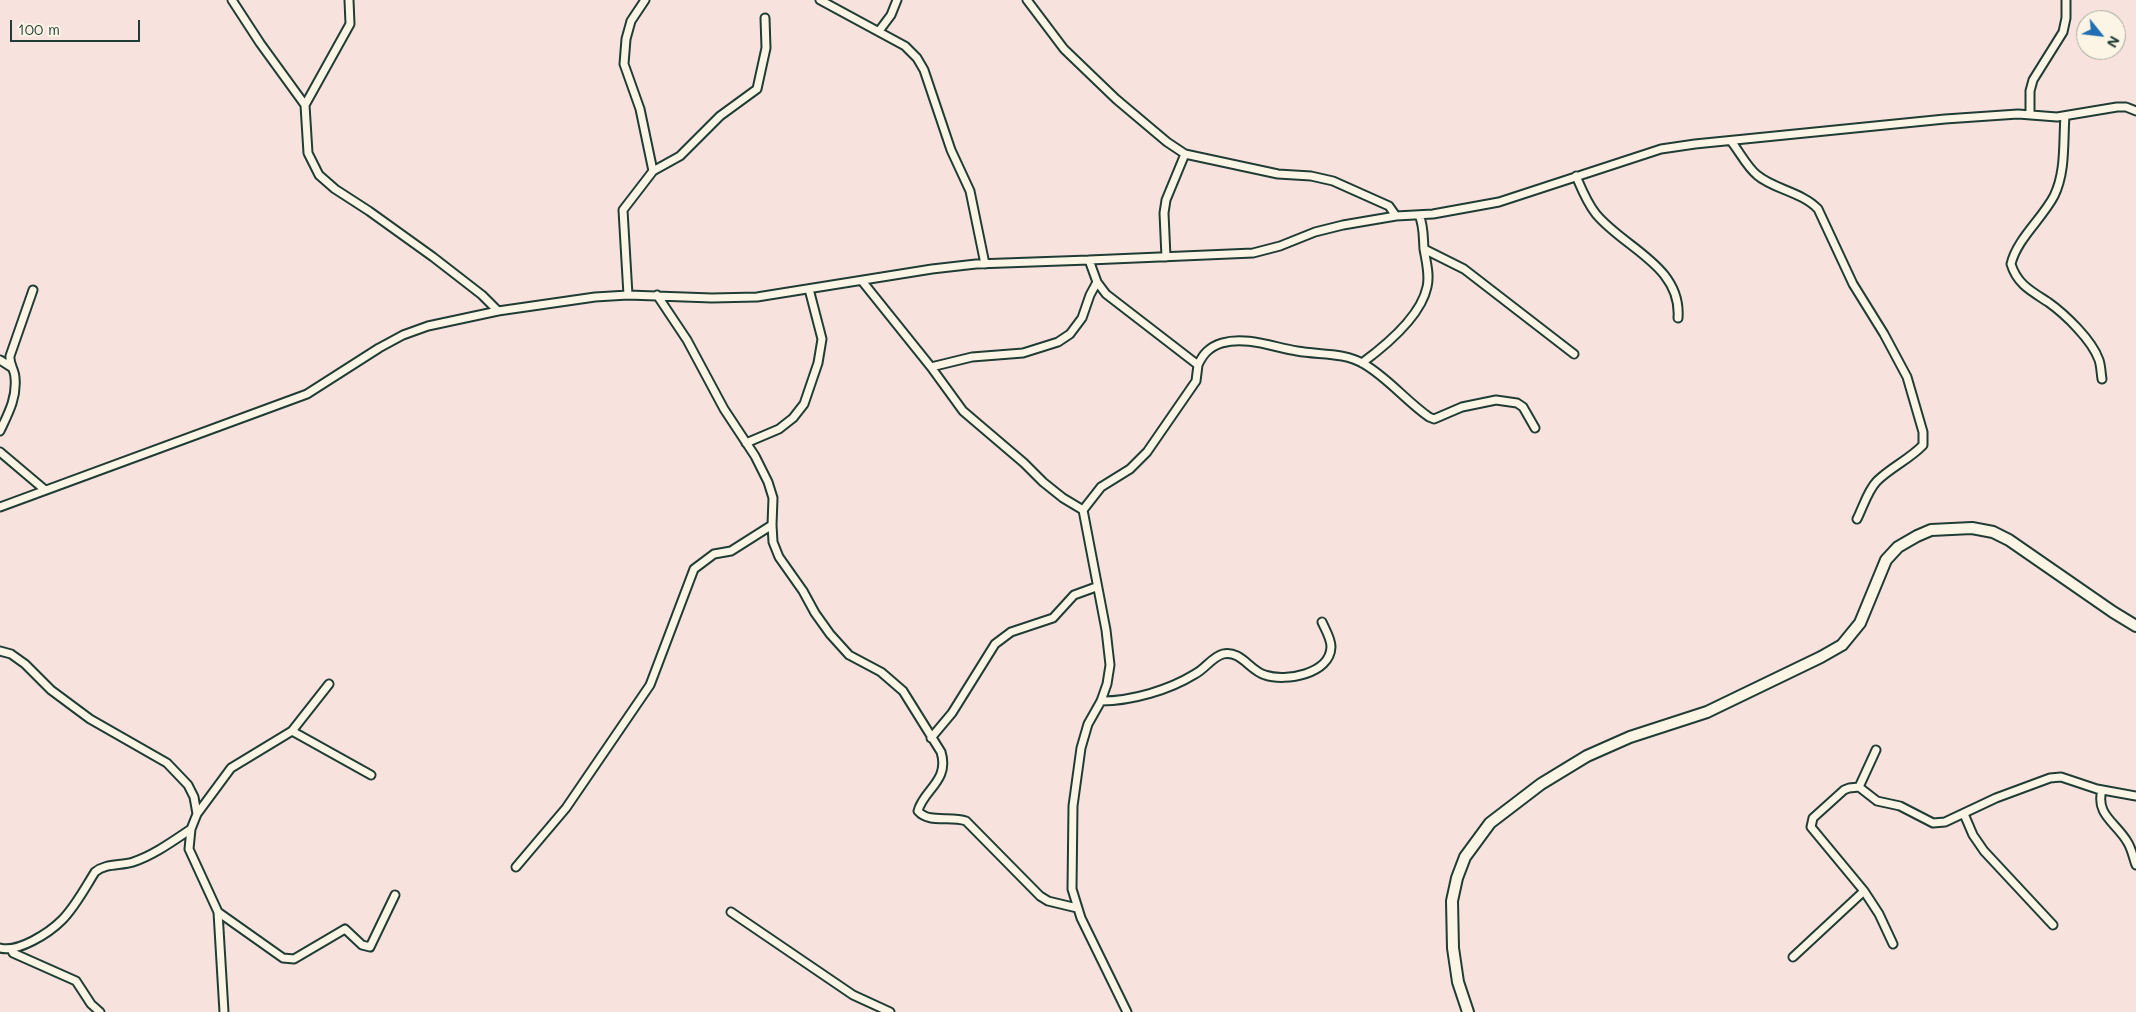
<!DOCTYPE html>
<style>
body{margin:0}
#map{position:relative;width:2136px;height:1012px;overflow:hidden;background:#f8e2dd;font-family:Mali,sans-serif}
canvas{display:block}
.north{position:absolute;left:2076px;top:10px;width:50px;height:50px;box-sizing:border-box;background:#fcf5e5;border:1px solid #a4ab9e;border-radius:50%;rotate:119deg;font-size:14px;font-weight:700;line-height:20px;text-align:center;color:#1f3d34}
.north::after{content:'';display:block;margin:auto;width:18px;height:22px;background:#1f6fb2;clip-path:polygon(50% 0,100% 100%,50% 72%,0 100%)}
.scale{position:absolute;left:10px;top:20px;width:130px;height:22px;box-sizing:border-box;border:2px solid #1f3d34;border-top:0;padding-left:6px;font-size:15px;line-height:18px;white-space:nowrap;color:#1f3d34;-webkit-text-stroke:4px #fcf5e5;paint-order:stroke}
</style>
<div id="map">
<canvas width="2136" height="1012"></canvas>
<div class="north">N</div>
<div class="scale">100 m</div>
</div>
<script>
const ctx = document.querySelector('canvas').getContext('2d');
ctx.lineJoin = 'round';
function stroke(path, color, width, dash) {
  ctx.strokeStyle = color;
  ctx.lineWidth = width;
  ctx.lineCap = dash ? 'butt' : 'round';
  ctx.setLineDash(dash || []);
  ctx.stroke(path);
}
const street = new Path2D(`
 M232 0 260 43 305 105 308 153 319 175 335 189 369 211 433 257 482 295 498 311
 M645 0 631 21 626 39 624 64 640 109 653 171
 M820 0 905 46 917 58 924 70 951 150 970 191 985 264
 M1027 0 1064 49 1116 99 1167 142 1185 154 1278 174 1311 176 1333 181 1389 206 1396 216
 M879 31 891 15 897 0
 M305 105 350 24 349 0
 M2030 115V91L2033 80 2063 32 2066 18V0
 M2065 116C2063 142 2066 172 2054 196 2042 219 2017 239 2011 264 2017 284 2031 291 2048 302 2065 314 2092 340 2099 360 2101 366 2101 373 2102 379
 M1731 141C1739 151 1747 167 1757 175 1773 189 1802 192 1818 209L1853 284 1884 334 1907 377 1923 432V445C1910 459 1891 467 1877 481 1868 490 1863 507 1857 519
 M1576 176C1582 190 1587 203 1596 214 1624 248 1682 266 1678 318
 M1424 249 1464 269 1574 354
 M1166 257 1164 213 1166 200 1185 154
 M1089 260 1253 253 1280 246 1315 232 1343 225 1396 216 1433 214 1499 202 1661 149 1695 144 1945 119 2018 114 2057 117 2117 107H2126L2136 111
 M862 281 931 367 963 411 1024 463 1043 482 1063 498 1083 510
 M628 295 623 210 653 171 680 156 720 116 757 89 766 48 765 18
 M657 295 687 340 724 409 755 456 768 482 773 498 772 525 773 542 779 557 803 591 815 613 830 634 849 655 881 672 903 691 941 752C950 781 923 790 918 811 929 824 951 815 966 821L1040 896 1048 901 1077 908
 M0 360 11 367
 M1362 363C1385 346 1421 316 1427 287 1430 275 1426 261 1424 249 1423 236 1424 226 1419 215
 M1198 365C1203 354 1209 347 1222 343 1246 336 1273 347 1297 351 1319 355 1344 352 1364 364 1388 378 1406 401 1429 417L1434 419 1462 407 1496 400 1517 403 1523 407 1535 428
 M931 367 972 357 1023 353 1058 342 1070 334 1082 318 1090 295 1097 282
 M0 431C8 414 17 398 15 378 15 370 9 364 10 356L33 290
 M746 443 779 429 793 418 804 404 818 363 822 339 809 289
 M0 452 45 490
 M0 507 307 394 379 348 403 335 428 326 498 311 595 297 628 295 712 298 757 297 932 269 976 264 1089 260 1097 282 1106 294 1198 365 1196 381 1147 452 1130 469 1101 487 1083 510 1106 630 1110 665 1107 684 1101 701 1088 724 1081 748 1073 806 1072 889 1081 918 1127 1012
 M0 651 11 654 25 664 51 690 90 719 167 763 188 785 194 797 197 814 191 829 189 849 218 912 224 1012
 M1101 701C1132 701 1169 690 1195 674 1205 669 1212 657 1223 654 1241 650 1250 671 1265 675 1286 682 1330 674 1331 647 1331 638 1325 629 1322 622
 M292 731 371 775
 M931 738 952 713 995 644 1011 632 1053 618 1074 595 1096 587
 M1859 787 1876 750
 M2102 790C2095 815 2117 823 2128 843 2132 850 2133 857 2136 865
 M197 814 231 768 292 731 329 684
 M1964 814 1973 835 1984 851 2053 925
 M516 867 566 808 650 685 694 569 714 554 731 551 772 525
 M218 912 283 958 294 959 345 929 362 945 370 947 395 895
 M731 912 853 995 890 1012
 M1893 944 1879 914 1864 891 1811 827 1813 818 1844 790 1849 788 1859 787 1877 801 1900 806 1933 823 1945 822 1996 798 2050 778 2061 777 2097 789 2136 796
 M0 948C18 953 49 933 62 920 75 907 85 888 95 872 106 863 120 866 133 862 154 855 173 841 191 829
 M11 949 13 953 76 981 91 1004 100 1012
 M1793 957 1864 891`);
const secondary = new Path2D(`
 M1468 1012 1458 982 1453 948 1452 901 1457 878 1465 857 1490 823 1541 784 1587 756 1630 737 1707 712 1821 657 1842 645 1860 623 1886 560 1898 547 1917 536 1931 530 1972 528 1993 532 2009 540 2113 612 2136 626`);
stroke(street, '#1f3d34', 11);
stroke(secondary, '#1f3d34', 14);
stroke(street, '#fcf5e5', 7);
stroke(secondary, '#fcf5e5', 10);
</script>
